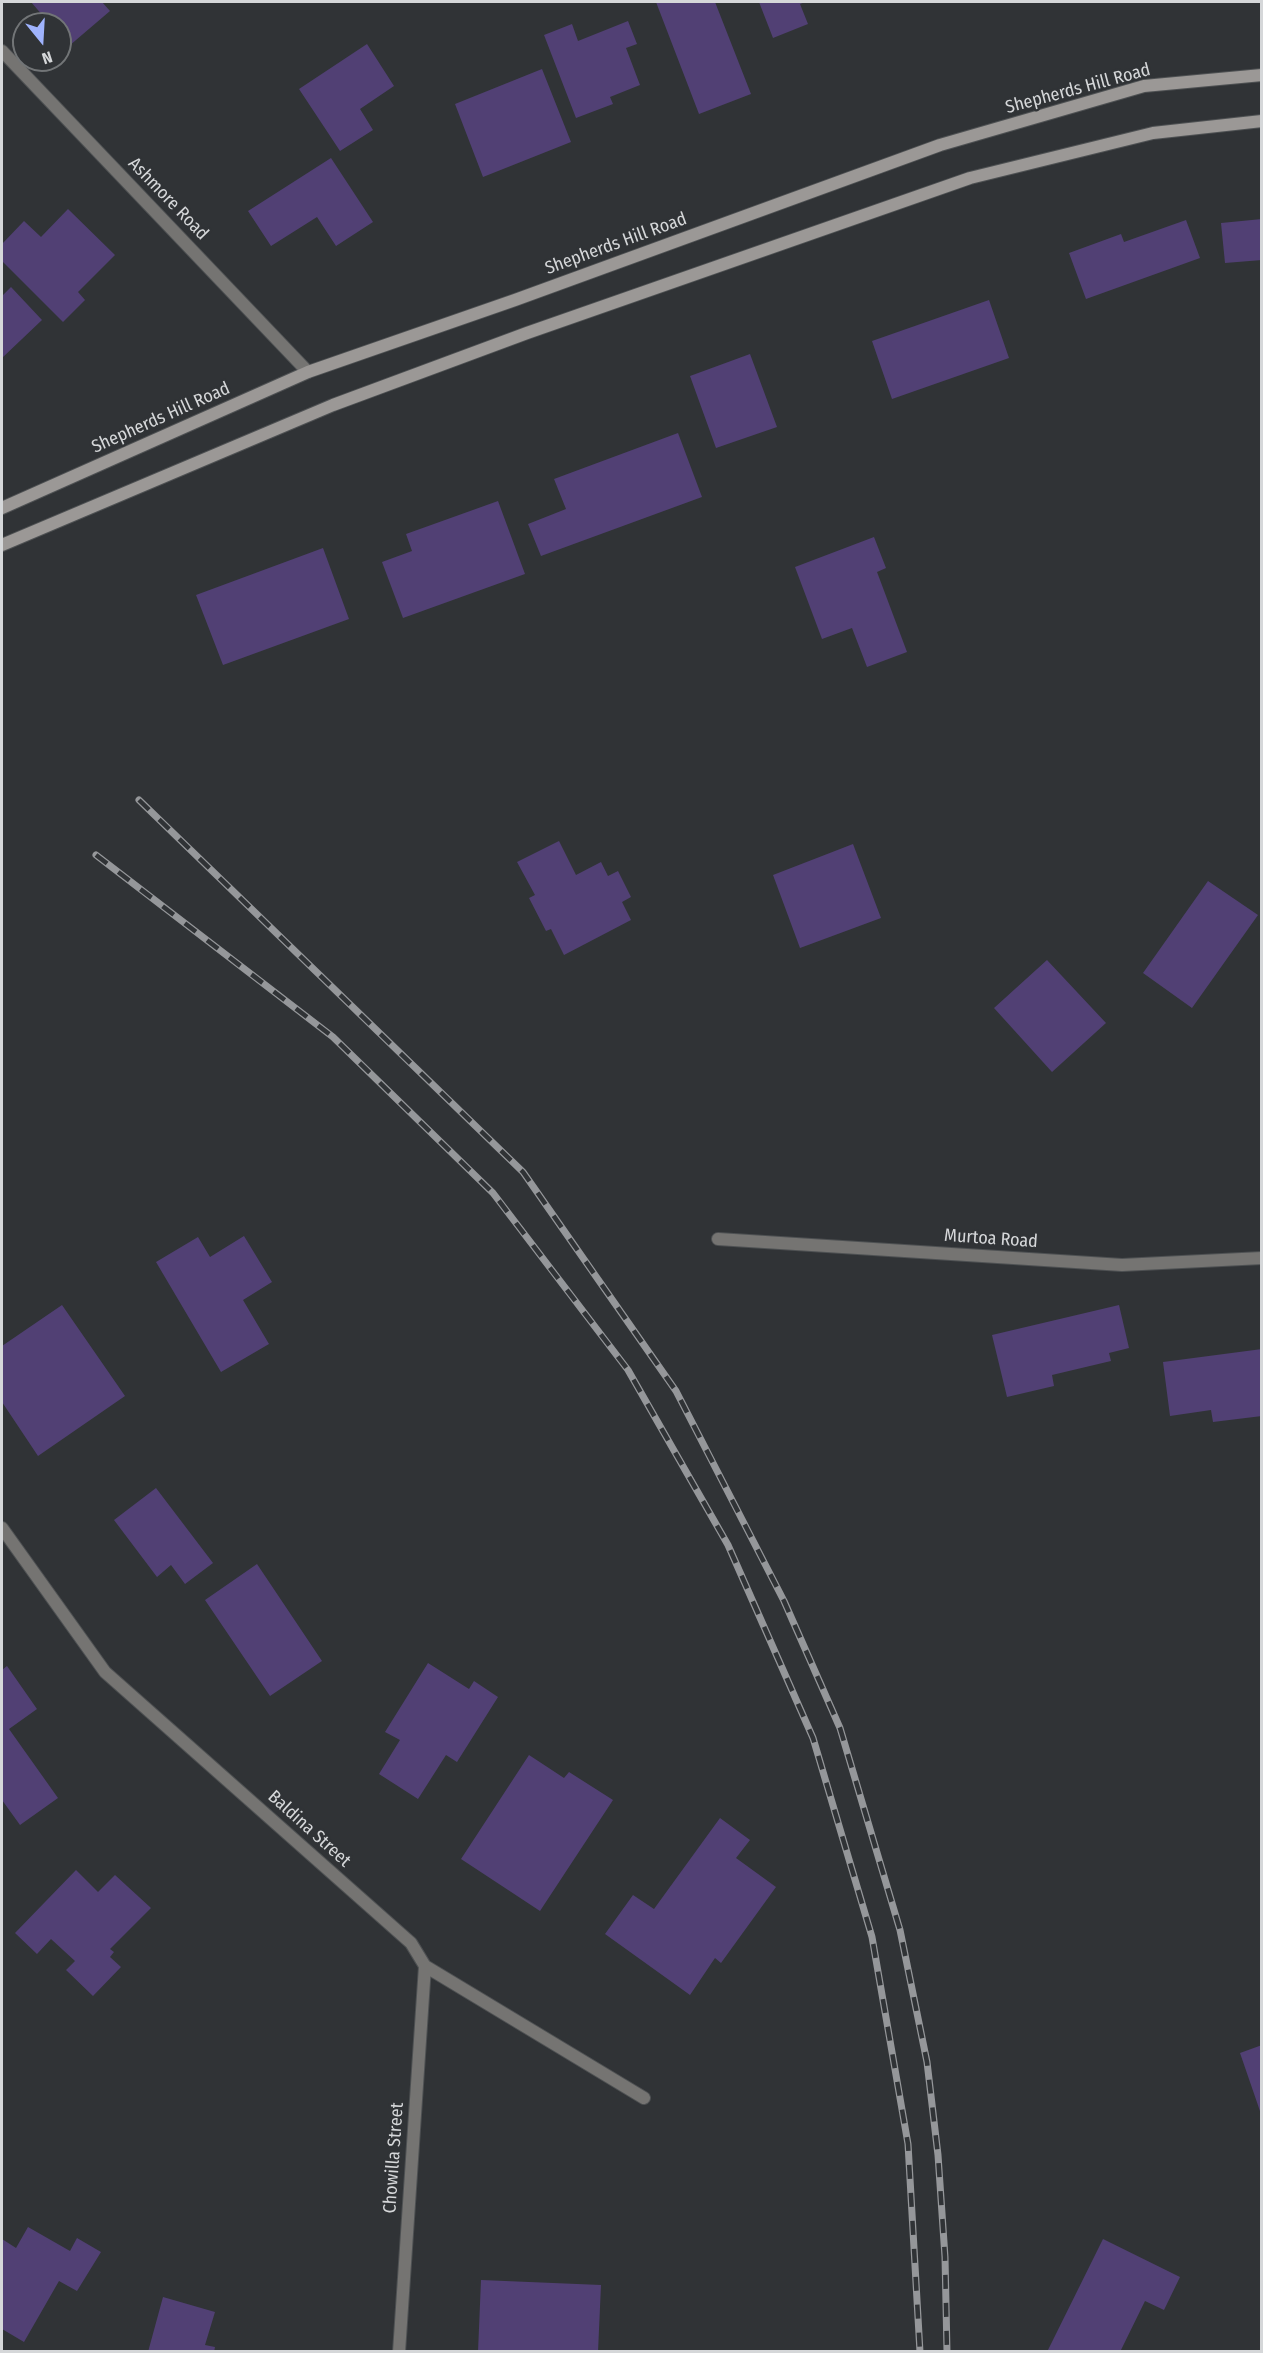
<!DOCTYPE html>
<style>
body{margin:0}
#map{position:relative;width:1263px;height:2353px;overflow:hidden;background:#303336;font-family:"Fira Sans Condensed",sans-serif}
canvas{display:block}
.frame{position:absolute;inset:0;border:3px solid #d5d7d9;pointer-events:none}
.north{position:absolute;left:12px;top:12px;width:60px;height:60px;box-sizing:border-box;background:#303336;border:2px solid #727577;border-radius:50%;rotate:162deg;font-size:16px;font-weight:700;line-height:24px;text-align:center;color:#d5d7d9}
.north::after{content:'';display:block;margin:auto;width:21px;height:27px;background:#9fb3fd;clip-path:polygon(50% 0,100% 100%,50% 72%,0 100%)}
</style>
<div id="map">
<canvas width="1263" height="2353"></canvas>
<div class="frame"></div>
<div class="north">N</div>
</div>
<script>
const ctx = document.querySelector('canvas').getContext('2d');
ctx.lineJoin = 'round';
function fillPath(path, color) {
  ctx.fillStyle = color;
  ctx.fill(path, 'evenodd');
}
function stroke(path, color, width, dash) {
  ctx.strokeStyle = color;
  ctx.lineWidth = width;
  ctx.lineCap = dash ? 'butt' : 'round';
  ctx.setLineDash(dash || []);
  ctx.stroke(path);
}
function label(font, color, halo, rows, align = 'center') {
  ctx.font = font + ' "Fira Sans Condensed",sans-serif';
  ctx.lineWidth = 4.5;
  ctx.setLineDash([]);
  ctx.textBaseline = 'middle';
  ctx.strokeStyle = halo;
  ctx.fillStyle = color;
  for (const [text, x, y, turn = 0] of rows) {
    ctx.save();
    ctx.translate(x, y);
    ctx.rotate((+turn || 0) * Math.PI / 180);
    ctx.textAlign = isNaN(turn) ? turn : align;
    if (halo) ctx.strokeText(text, 0, 0);
    ctx.fillText(text, 0, 0);
    ctx.restore();
  }
}
fillPath(new Path2D(`
 M31 2H102L110 11 69 46 60 36V24H50Z
 M656 2H715L751 94 699 114Z
 M759 2H805L800 4 808 24 773 38Z
 M628 21 637 44 626 48 640 85 610 97 613 104 576 118 544 35 572 24 578 41Z
 M367 44 394 86 360 109 373 130 340 151 299 89Z
 M542 69 571 142 483 177 455 104Z
 M331 158 373 222 336 246 317 217 271 246 248 211Z
 M68 209 115 255 78 292 85 300 63 322 2 261V244L24 221 41 237Z
 M1262 219V260L1225 263 1221 223Z
 M1186 220 1200 258 1086 299 1069 253 1121 234 1124 242Z
 M11 287 42 320 2 358V296Z
 M989 300 1009 358 892 399 872 341Z
 M750 354 777 427 716 448 690 376Z
 M678 433 702 497 541 556 528 524 566 509 554 479Z
 M498 501 525 574 403 618 382 562 412 551 406 534Z
 M874 537 886 568 877 572 907 652 867 667 852 628 822 639 795 567Z
 M323 548 349 619 223 665 196 595Z
 M559 841 576 875 601 862 608 876 618 871 631 897 622 902 631 920 564 955 551 929 546 931 529 898 535 895 517 862Z
 M853 844 881 918 800 948 773 875Z
 M1208 881 1258 915 1192 1008 1143 973Z
 M1047 960 1106 1023 1052 1072 994 1008Z
 M244 1236 272 1282 243 1300 269 1344 221 1372 156 1262 198 1237 210 1257Z
 M62 1305 125 1396 38 1456 2 1402V1346Z
 M1119 1305 1129 1348 1109 1353 1111 1361 1052 1375 1054 1386 1007 1397 992 1335Z
 M1262 1349V1416L1213 1422 1211 1410 1170 1416 1163 1362Z
 M156 1488 213 1563 185 1584 171 1565 157 1577 114 1520Z
 M257 1564 322 1661 270 1696 205 1600Z
 M428 1663 469 1689 474 1681 498 1697 457 1762 446 1755 418 1799 379 1774 400 1740 385 1732Z
 M7 1666 37 1709 9 1729 58 1798 20 1825 2 1800V1670Z
 M529 1755 564 1778 569 1772 613 1800 540 1911 461 1859Z
 M720 1818 750 1840 736 1858 776 1887 721 1963 715 1958 690 1995 605 1934 633 1895 654 1909Z
 M76 1870 98 1892 115 1875 151 1908 110 1949 114 1952 110 1957 121 1967 93 1996 66 1970 75 1961 51 1939 37 1954 15 1933Z
 M1262 2045V2114H1261L1240 2053Z
 M28 2227 70 2251 77 2238 101 2252 77 2291 59 2281 24 2342 2 2329V2239L16 2248Z
 M1103 2239 1180 2277 1164 2310 1145 2301 1120 2352H1047Z
 M481 2280 601 2285 598 2352H478Z
 M163 2297 215 2312 205 2345 215 2347 214 2352H148Z`), '#514074');
const minor = new Path2D(`
 M2 51 308 372
 M718 1239 1122 1265 1262 1258
 M2 1528 105 1672 411 1943 425 1966 644 2098
 M399 2352 425 1966`);
const secondary = new Path2D(`
 M2 508 308 372 515 300 940 145 1144 86 1262 75
 M2 545 333 405 527 333 970 178 1153 133 1262 121`);
stroke(minor, '#4e5153', 14);
stroke(secondary, '#4e5153', 14);
stroke(minor, '#757472', 12);
stroke(secondary, '#9b9896', 12);
const rail = new Path2D(`
 M139 800 523 1172 676 1391 784 1601 840 1728 900 1930 927 2062 938 2155 945 2257 947 2352
 M96 855 333 1037 493 1193 628 1370 728 1545 813 1738 872 1937 908 2144 920 2352`);
stroke(rail, '#95979a', 7);
stroke(rail, '#303336', 4.5, [14]);
label('18px', '#d5d7d9', '#303336', [
 ["Shepherds Hill Road",1078,89,-15],
 ["Ashmore Road",168,199,46],
 ["Shepherds Hill Road",616,244,-20],
 ["Shepherds Hill Road",161,418,-24],
 ["Murtoa Road",991,1239,4],
 ["Baldina Street",309,1829,42],
 ["Chowilla Street",394,2158,-86]
]);
</script>
